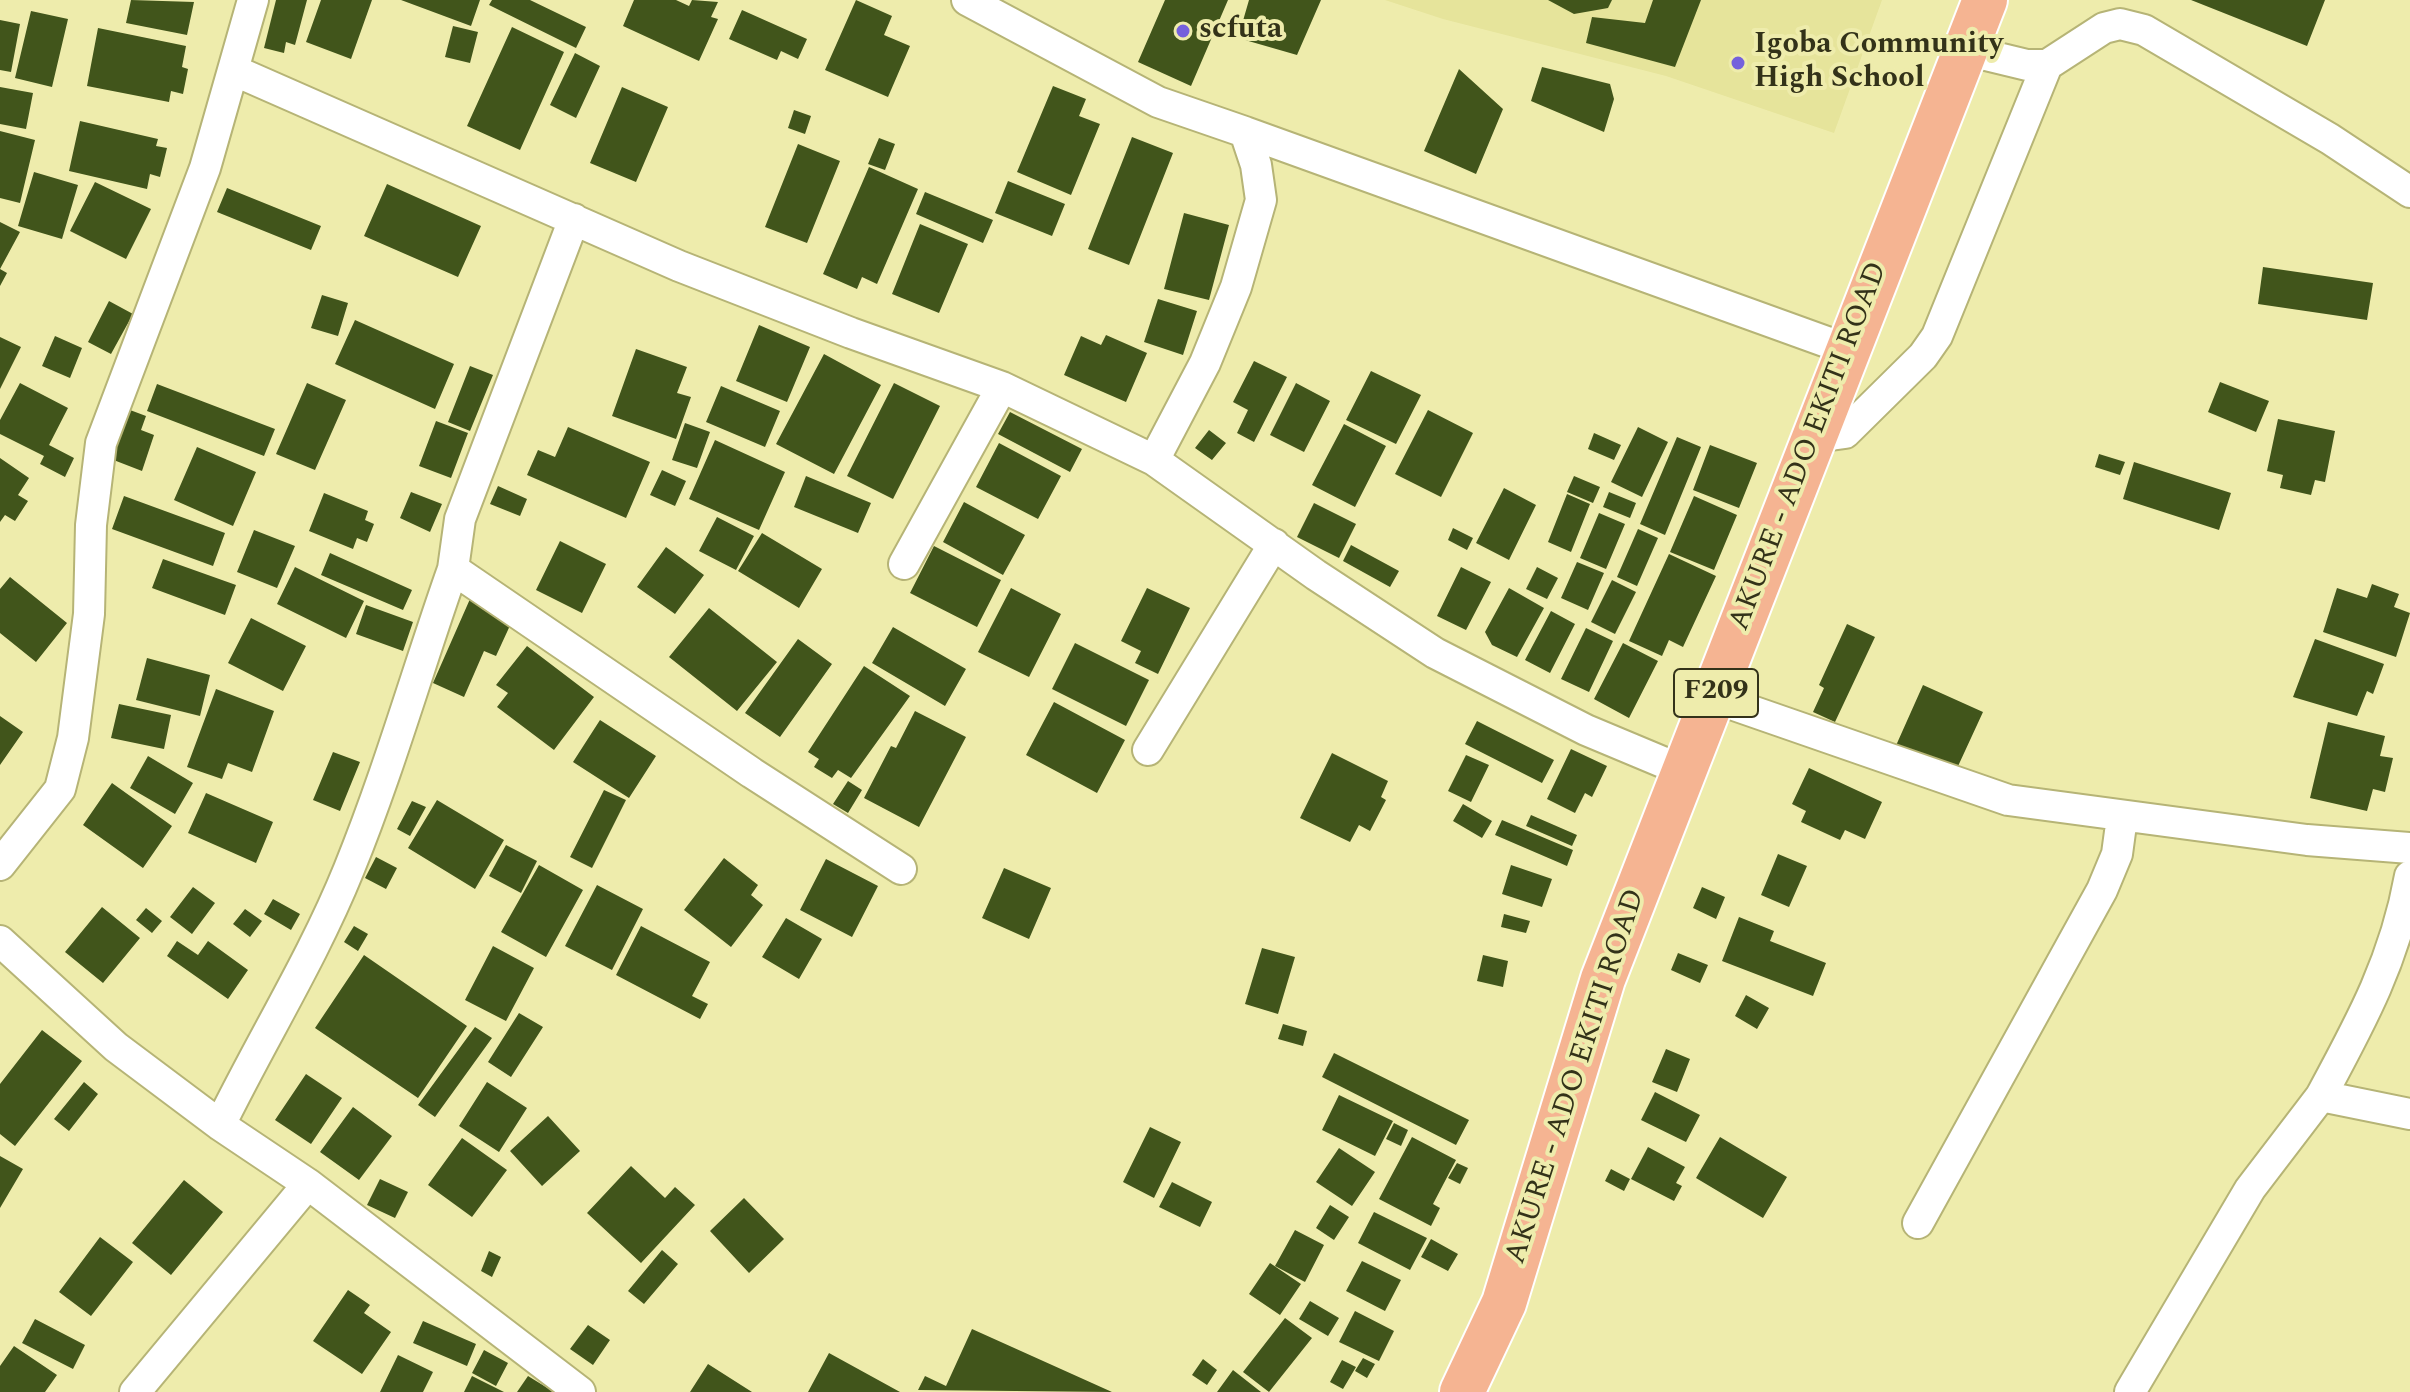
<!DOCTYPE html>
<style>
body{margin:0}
canvas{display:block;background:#eeecac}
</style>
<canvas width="2410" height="1392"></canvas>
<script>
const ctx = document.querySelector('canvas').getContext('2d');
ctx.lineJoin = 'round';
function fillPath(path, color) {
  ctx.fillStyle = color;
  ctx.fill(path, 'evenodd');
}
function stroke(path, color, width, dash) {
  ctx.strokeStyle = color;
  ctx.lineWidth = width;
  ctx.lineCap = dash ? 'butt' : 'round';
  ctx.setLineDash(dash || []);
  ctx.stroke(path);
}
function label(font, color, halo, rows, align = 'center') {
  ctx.font = font + ' Spectral,serif';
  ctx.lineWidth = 8;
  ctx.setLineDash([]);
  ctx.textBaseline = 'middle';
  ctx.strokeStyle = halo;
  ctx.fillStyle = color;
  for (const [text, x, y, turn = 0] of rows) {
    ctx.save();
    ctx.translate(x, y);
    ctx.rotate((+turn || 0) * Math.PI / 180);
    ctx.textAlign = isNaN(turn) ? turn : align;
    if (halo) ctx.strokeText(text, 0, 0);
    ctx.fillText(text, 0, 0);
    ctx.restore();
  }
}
fillPath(new Path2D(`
 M1385 0H1882L1834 133 1666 76 1443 19Z`), '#e6e49b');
fillPath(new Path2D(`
 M131 0 194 2 187 35 126 23Z
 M276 0H307L295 45 286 42 284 53 264 48Z
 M321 0H372L351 59 306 42Z
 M401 0H480L471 26Z
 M492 0H530L586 27 576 48 489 5Z
 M634 0H676L689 6 692 0 718 2 711 17 718 19 699 61 623 26Z
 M856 0 892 16 884 35 910 46 888 97 825 70Z
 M1165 0H1228L1191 86 1138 62Z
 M1249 0H1321L1297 55 1238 38Z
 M1548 0H1612L1608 8 1574 14Z
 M1653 0H1701L1675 67 1586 43 1592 17 1645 23Z
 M2191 0H2325L2307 46Z
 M742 10 807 39 798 59 781 51 777 60 729 39Z
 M31 11 68 19 52 87 15 78Z
 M0 20 20 24 11 72 0 70Z
 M453 26 478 32 470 63 445 57Z
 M512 27 564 52 520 150 467 126Z
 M98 28 186 46 182 67 188 69 183 94 171 91 169 102 87 86Z
 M575 53 600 66 576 118 550 105Z
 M1542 67 1610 84 1614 99 1604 132 1531 101Z
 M1459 69 1503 109 1476 174 1424 151Z
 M1053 86 1086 99 1079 116 1100 124 1071 195 1017 172Z
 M0 87 33 93 26 129 0 124Z
 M622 87 668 107 636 182 590 163Z
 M794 110 811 116 805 134 788 128Z
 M80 121 158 139 156 146 167 148 160 177 150 174 147 189 69 171Z
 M0 131 35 140 20 203 0 198Z
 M1132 137 1173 153 1129 265 1088 249Z
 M879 138 895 144 885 170 868 164Z
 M798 144 840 161 807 243 765 227Z
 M869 167 918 189 877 284 862 277 857 289 823 274Z
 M34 172 78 185 62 239 18 226Z
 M1008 181 1065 204 1052 236 995 213Z
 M95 182 151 209 126 259 70 231Z
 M387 184 481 226 458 277 364 236Z
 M227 188 321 226 311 250 217 212Z
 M925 192 993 220 983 243 916 214Z
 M1184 213 1229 225 1209 300 1164 289Z
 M0 222 20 232 0 269 7 273 0 286Z
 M920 224 968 244 939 313 892 294Z
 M2263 267 2373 283 2367 320 2258 304Z
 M322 295 348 303 338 336 311 328Z
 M1158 299 1197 311 1183 355 1144 342Z
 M109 301 133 314 111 354 88 342Z
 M355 320 454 364 435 409 335 364Z
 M759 325 810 347 787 402 736 381Z
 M1106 335 1147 353 1126 402 1064 375 1081 336 1101 345Z
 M55 336 82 348 70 378 42 366Z
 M0 337 21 347 0 389Z
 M636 349 687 367 677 393 691 397 676 439 612 416Z
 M824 354 881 385 834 474 776 444Z
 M1254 361 1287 377 1254 442 1237 433 1248 410 1233 402Z
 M470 366 493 375 470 431 448 422Z
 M1371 371 1421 395 1396 444 1346 420Z
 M2220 382 2269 401 2256 432 2208 412Z
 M20 383 68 408 49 445 74 458 65 477 40 464 44 456 0 434V420Z
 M307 383 346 400 315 470 276 454Z
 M894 383 940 406 893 499 847 476Z
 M1296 383 1330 401 1304 452 1270 435Z
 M157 384 275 429 264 456 147 411Z
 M721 386 780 411 765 447 706 422Z
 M130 410 146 416 141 430 154 435 142 471 111 459Z
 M1428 410 1473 433 1441 497 1395 474Z
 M1010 412 1082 449 1070 472 998 434Z
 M2278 419 2335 431 2325 482 2315 480 2311 495 2280 488 2283 475 2267 471Z
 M436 421 468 433 451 478 419 466Z
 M685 423 710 432 697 468 672 460Z
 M1344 424 1386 446 1355 507 1312 485Z
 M568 427 650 462 626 518 527 475 538 450 555 457Z
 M1638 427 1668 442 1642 497 1611 482Z
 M1209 430 1226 443 1212 460 1195 448Z
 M1594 433 1621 445 1614 460 1588 449Z
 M1677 437 1701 447 1665 535 1640 524Z
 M715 440 785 472 759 530 689 499Z
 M999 443 1061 476 1038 519 976 487Z
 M1710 445 1757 463 1739 508 1693 490Z
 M197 447 256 472 233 526 174 500Z
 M2099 454 2125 462 2120 475 2095 467Z
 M0 458 29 478 18 495 28 501 15 521 5 515 0 522Z
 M2134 462 2231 493 2219 530 2123 499Z
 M662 470 686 481 675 506 650 495Z
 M806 476 871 503 858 533 794 507Z
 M1574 476 1600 487 1593 503 1567 492Z
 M498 486 527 499 520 516 490 504Z
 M1504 488 1536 505 1509 560 1476 543Z
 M411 492 442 504 430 532 400 518Z
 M1609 492 1636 503 1630 518 1603 507Z
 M324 493 368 511 365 520 374 524 367 542 357 538 353 549 309 531Z
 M1567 494 1590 504 1571 552 1548 542Z
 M124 496 225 533 213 566 112 529Z
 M1694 496 1737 515 1714 570 1670 552Z
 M964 502 1025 535 1003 575 943 542Z
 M1314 503 1356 524 1339 558 1297 537Z
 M1599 513 1625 524 1606 569 1580 558Z
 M717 517 754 536 736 570 699 551Z
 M1453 528 1473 538 1467 550 1448 540Z
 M1638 529 1658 538 1637 586 1617 577Z
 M254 530 295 546 277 588 237 572Z
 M762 533 822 569 799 608 738 571Z
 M560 541 606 564 582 613 536 590Z
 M1351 545 1399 571 1390 587 1343 561Z
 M934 546 1001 580 977 627 910 593Z
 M666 547 704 575 675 614 637 587Z
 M330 553 412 590 403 610 321 575Z
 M1669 554 1716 576 1683 647 1669 640 1662 656 1629 641Z
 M163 559 236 585 225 615 152 588Z
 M1577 562 1604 573 1588 610 1561 598Z
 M295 567 364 601 346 638 277 604Z
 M1461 567 1491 582 1466 630 1437 616Z
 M1537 567 1558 578 1547 599 1526 589Z
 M10 577 67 623 36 662 0 633V589Z
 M1612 580 1636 592 1615 634 1591 622Z
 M2372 584 2399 594 2394 607 2410 613 2396 657 2323 632 2337 588 2367 598Z
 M1011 588 1061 614 1029 677 978 652Z
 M1147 588 1190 608 1158 674 1135 663 1141 651 1121 641Z
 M1509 588 1544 608 1517 657 1492 645 1485 632Z
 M470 599 513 619 496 656 484 651 464 697 433 683Z
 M366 605 413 622 403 651 356 634Z
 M709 608 777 662 737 711 669 657Z
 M1551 611 1575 624 1550 673 1525 660Z
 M251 618 306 646 283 691 228 663Z
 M1847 624 1875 637 1835 722 1813 712 1824 688 1819 685Z
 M893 627 966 669 945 706 872 663Z
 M1586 628 1613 641 1589 692 1561 679Z
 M798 639 832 664 780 737 745 713Z
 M2315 639 2384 664 2373 694 2367 691 2357 716 2293 697Z
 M1075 643 1149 680 1126 726 1052 689Z
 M1623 643 1658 661 1629 718 1594 699Z
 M527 646 594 697 554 750 497 707 508 693 496 685Z
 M147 658 210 675 200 716 136 700Z
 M864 666 910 696 851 778 838 770 832 778 814 767 819 759 808 752Z
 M1923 685 1983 712 1953 777 1894 750Z
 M216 689 274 711 252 772 228 763 222 779 187 767Z
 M1054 702 1125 740 1097 793 1026 755Z
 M119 704 171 715 164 749 111 738Z
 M915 711 966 737 919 827 864 798 891 746 896 748Z
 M0 716 23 732 0 765Z
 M600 720 656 756 629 798 573 762Z
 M1477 721 1554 760 1542 783 1465 744Z
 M2328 722 2385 736 2380 756 2393 758 2385 792 2373 789 2367 811 2310 798Z
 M1571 749 1607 766 1592 797 1585 793 1575 813 1547 799Z
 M333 752 360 762 340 811 313 800Z
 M1332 753 1388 781 1381 797 1386 800 1370 831 1359 825 1350 842 1300 818Z
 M1466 755 1489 765 1471 802 1448 791Z
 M148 756 193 783 175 814 130 788Z
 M1809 768 1882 802 1865 839 1845 830 1840 840 1801 822 1806 811 1792 804Z
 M848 781 862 790 848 813 833 804Z
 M112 783 172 826 143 868 83 825Z
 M604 790 626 800 592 868 570 857Z
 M206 793 273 822 256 863 188 833Z
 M437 800 504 840 475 889 408 848Z
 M412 801 426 807 410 836 397 829Z
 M1463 804 1492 821 1482 838 1453 821Z
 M1531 815 1577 835 1572 846 1526 826Z
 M1502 820 1573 850 1567 866 1495 835Z
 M506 845 537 861 521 893 489 876Z
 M1778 854 1807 866 1789 907 1761 895Z
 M376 857 397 868 386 889 365 878Z
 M724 858 758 885 751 895 763 905 731 947 684 910Z
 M826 859 878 886 852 937 800 910Z
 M539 865 583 890 546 957 501 932Z
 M1511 865 1552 879 1542 907 1502 894Z
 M1004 868 1051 888 1029 939 982 918Z
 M597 885 643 909 612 970 565 946Z
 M193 887 215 903 192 934 170 917Z
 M1702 887 1725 897 1716 919 1693 908Z
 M273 899 300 914 291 930 264 914Z
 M102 907 140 938 103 983 65 952Z
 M146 908 162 921 152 933 136 920Z
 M245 909 262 921 250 937 233 924Z
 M1504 914 1530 921 1526 933 1501 927Z
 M1739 917 1774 931 1770 941 1826 963 1813 996 1722 961Z
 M786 918 822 939 799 979 762 957Z
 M354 926 368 934 358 951 344 942Z
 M641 926 710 962 692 996 708 1004 700 1019 616 975Z
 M177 941 198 955 208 941 248 970 228 999 167 956Z
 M493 946 534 968 506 1021 465 1000Z
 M1262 948 1295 957 1278 1014 1245 1004Z
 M1678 953 1708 965 1700 983 1671 970Z
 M364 955 467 1026 418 1098 315 1028Z
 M1483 955 1508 961 1503 987 1477 981Z
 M1746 995 1769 1008 1757 1029 1735 1016Z
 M519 1013 543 1027 511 1077 488 1062Z
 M1283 1024 1307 1031 1303 1046 1278 1039Z
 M475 1027 492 1038 435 1117 418 1105Z
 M42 1030 82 1061 15 1146 0 1134V1084Z
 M1666 1049 1690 1059 1677 1092 1652 1082Z
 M1334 1053 1469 1120 1456 1145 1322 1077Z
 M306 1074 342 1098 311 1144 275 1120Z
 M84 1082 98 1094 69 1131 54 1119Z
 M487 1082 527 1108 499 1152 459 1126Z
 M1655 1092 1700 1115 1686 1142 1641 1120Z
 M1339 1095 1393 1121 1375 1156 1322 1130Z
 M353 1107 392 1136 359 1180 320 1152Z
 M548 1116 580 1151 542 1186 510 1151Z
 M1394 1123 1408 1130 1401 1146 1386 1139Z
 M1150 1127 1181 1142 1154 1198 1123 1182Z
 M1412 1137 1456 1160 1433 1204 1440 1208 1431 1226 1379 1199Z
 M1720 1137 1787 1177 1763 1218 1696 1178Z
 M462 1138 507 1170 472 1217 428 1185Z
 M1648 1147 1685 1167 1676 1183 1682 1186 1674 1201 1631 1179Z
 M1339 1148 1375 1172 1352 1206 1316 1182Z
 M0 1156 23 1169 0 1208Z
 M1457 1163 1468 1168 1460 1184 1448 1178Z
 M631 1166 665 1198 675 1187 695 1205 641 1263 587 1213Z
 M1611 1169 1630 1179 1624 1191 1605 1181Z
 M380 1179 408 1192 395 1218 367 1205Z
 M184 1180 223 1212 171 1275 132 1243Z
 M1172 1182 1212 1202 1200 1227 1159 1207Z
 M744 1198 784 1239 749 1273 710 1231Z
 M1330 1205 1349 1217 1334 1240 1316 1228Z
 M1374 1212 1427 1238 1410 1270 1358 1243Z
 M1295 1230 1324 1245 1305 1282 1275 1266Z
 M100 1237 133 1262 91 1316 59 1292Z
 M1431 1239 1458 1254 1448 1271 1421 1257Z
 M662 1250 678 1264 644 1304 628 1291Z
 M489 1251 501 1257 492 1277 481 1271Z
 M1362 1261 1401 1280 1385 1311 1346 1291Z
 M1270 1263 1301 1284 1280 1315 1249 1294Z
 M348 1290 370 1305 364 1313 391 1332 362 1374 313 1341Z
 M1310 1301 1339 1318 1328 1336 1299 1319Z
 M1355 1311 1394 1331 1379 1361 1339 1342Z
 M1285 1318 1312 1338 1269 1392 1243 1372Z
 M35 1319 85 1345 73 1369 22 1343Z
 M423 1321 476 1344 467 1366 413 1343Z
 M588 1325 610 1340 593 1365 570 1349Z
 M972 1329 1112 1392 918 1390 925 1376 946 1386Z
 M14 1346 57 1375 45 1392H0V1366Z
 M484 1350 508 1363 496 1386 472 1373Z
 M829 1353 900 1392H808Z
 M398 1355 433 1372 423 1392H380Z
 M1363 1358 1375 1364 1367 1378 1355 1371Z
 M1203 1359 1217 1370 1207 1385 1192 1375Z
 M1342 1360 1356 1367 1343 1389 1330 1382Z
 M708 1364 752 1392H690Z
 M1233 1370 1261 1392H1217Z
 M472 1376 504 1392H464Z
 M528 1376 554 1392H517Z`), '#41551b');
const street = new Path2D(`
 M967 0 1158 102 1245 132 1256 165 1261 200 1236 287 1205 363 1154 460
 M1965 50 2027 65H2047L2104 28 2120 24 2144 30 2330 139 2410 192
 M233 70 679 266 851 333 1002 387 1154 460 1316 575 1435 653 1586 730 1684 771
 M1245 132 1849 350
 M1816 437 1845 433 1923 356 1937 336 2047 65
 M904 564 1002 387
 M453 569 752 773 901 869
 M1714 698 2008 800 2307 840 2410 848
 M1148 750 1274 544
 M0 865 60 789 73 738 89 614 91 525 101 443 205 168 253 0
 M2410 876C2395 960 2361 1022 2321 1096L2410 1114
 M0 941 116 1047 220 1125 308 1184 580 1392
 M220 1125C262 1039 313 958 349 869 389 771 418 668 453 569L460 519 574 219
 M1918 1223 2102 890 2117 854 2122 817
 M135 1392 308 1184
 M2130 1392 2250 1189 2321 1096`);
const primary = new Path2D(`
 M1462 1392 1504 1303 1603 979 1985 0`);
stroke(street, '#b6b476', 34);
stroke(primary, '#fff', 48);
stroke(street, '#fff', 30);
stroke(primary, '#f5b492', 44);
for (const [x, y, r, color] of [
 [1183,31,8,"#7561dc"],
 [1738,63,8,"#7561dc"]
]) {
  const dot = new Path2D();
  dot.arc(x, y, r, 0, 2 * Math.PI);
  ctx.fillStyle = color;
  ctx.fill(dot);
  stroke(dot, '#eeecac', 3);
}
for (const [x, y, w] of [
 [1716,693,84]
]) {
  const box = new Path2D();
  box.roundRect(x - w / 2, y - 24, w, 48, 6);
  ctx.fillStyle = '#eeecac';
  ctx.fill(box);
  stroke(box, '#333219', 2);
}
label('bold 28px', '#333219', null, [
 ["F209",1716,693]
]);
label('bold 30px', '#333219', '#eeecac', [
 ["scfuta",1199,31],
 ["Igoba Community",1754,46],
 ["High School",1754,80]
], 'left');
label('30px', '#333219', '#eeecac', [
 ["AKURE - ADO EKITI ROAD",1810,447,-69],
 ["AKURE - ADO EKITI ROAD",1577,1077,-72]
]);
</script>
